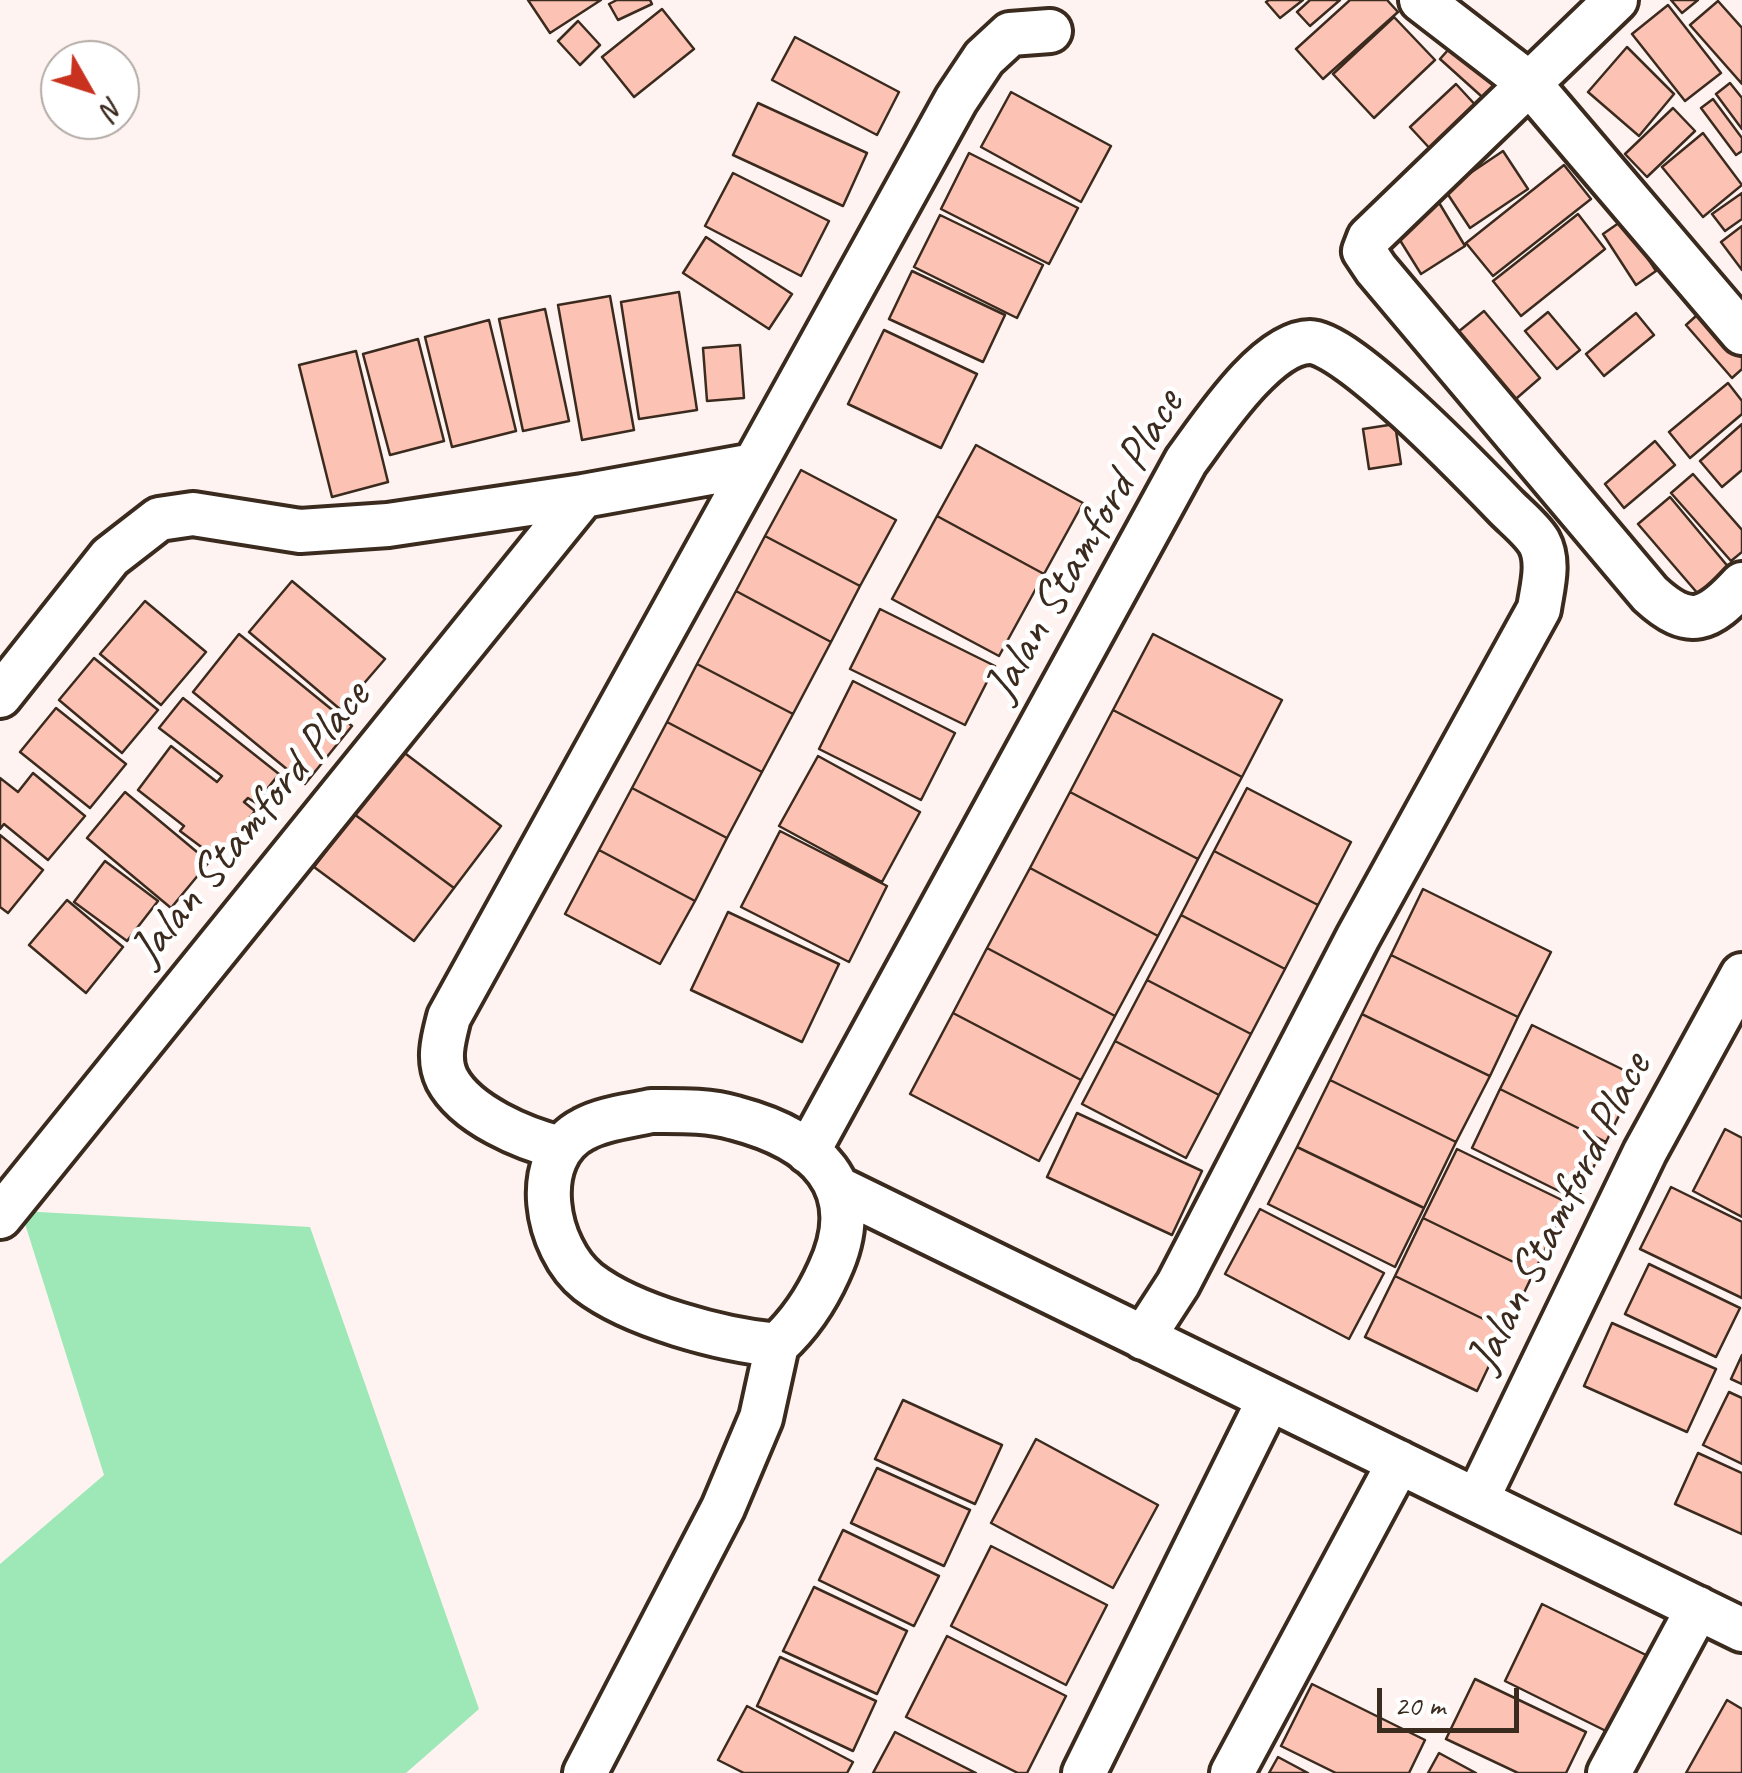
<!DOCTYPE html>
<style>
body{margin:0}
#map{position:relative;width:1742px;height:1773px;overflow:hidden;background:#fef3f0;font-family:Caveat,sans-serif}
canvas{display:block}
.north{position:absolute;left:40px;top:40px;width:100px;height:100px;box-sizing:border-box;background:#fff;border:2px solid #b1aaa5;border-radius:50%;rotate:129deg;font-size:28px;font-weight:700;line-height:40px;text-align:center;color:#3b2a1e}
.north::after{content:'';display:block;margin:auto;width:35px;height:45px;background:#c8321e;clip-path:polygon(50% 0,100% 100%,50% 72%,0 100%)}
.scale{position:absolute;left:1377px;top:1688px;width:142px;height:45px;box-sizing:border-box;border:5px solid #3b2a1e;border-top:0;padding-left:12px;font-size:30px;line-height:35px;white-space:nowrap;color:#3b2a1e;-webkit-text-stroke:8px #fff;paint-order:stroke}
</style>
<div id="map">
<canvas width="1742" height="1773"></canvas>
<div class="north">N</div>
<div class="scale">20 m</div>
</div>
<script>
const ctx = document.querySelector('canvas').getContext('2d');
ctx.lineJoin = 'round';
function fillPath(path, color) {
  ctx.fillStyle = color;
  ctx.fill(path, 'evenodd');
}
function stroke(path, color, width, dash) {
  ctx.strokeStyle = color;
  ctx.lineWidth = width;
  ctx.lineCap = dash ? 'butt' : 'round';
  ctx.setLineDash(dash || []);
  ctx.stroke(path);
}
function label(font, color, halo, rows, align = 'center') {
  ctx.font = font + ' Caveat,sans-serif';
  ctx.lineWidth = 9;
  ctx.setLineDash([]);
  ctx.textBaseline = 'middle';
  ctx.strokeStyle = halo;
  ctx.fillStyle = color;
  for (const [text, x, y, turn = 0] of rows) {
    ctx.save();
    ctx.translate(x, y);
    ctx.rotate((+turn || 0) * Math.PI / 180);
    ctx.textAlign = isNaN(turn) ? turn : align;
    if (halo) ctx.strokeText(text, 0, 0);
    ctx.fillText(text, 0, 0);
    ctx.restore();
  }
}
fillPath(new Path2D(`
 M21 1211 310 1227 479 1709 406 1773H0V1564L104 1475Z`), '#9ee8b7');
const building = new Path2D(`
 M528 0H601L550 33Z
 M617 0H650L652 4 618 20 609 4Z
 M1269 0H1303L1280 18 1266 2Z
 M1310 0H1340L1310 26 1297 12Z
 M1350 0H1387L1398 12 1323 79 1296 49Z
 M1671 0H1698L1682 13Z
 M1718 1 1742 28V84L1690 25Z
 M1668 5 1721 73 1685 101 1632 34Z
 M662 9 694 49 634 97 602 57Z
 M1394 17 1435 60 1374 118 1333 74Z
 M578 21 600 45 580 65 558 41Z
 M795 37 899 92 877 135 772 80Z
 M1457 40 1506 86 1490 104 1440 59Z
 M1627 47 1674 94 1639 136 1588 92Z
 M1730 83 1742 98V129L1716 94Z
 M1456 84 1480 110 1434 153 1410 127Z
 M1011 92 1111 146 1081 202 981 147Z
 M1713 99 1742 138V151L1736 155 1701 108Z
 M758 103 867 153 843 206 733 155Z
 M1673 108 1695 131 1647 177 1625 154Z
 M1703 133 1742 185 1703 217 1662 167Z
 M1503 151 1528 189 1470 228 1445 190Z
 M969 153 1078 208 1049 264 941 209Z
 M1564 165 1591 199 1493 276 1466 243Z
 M733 173 829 221 801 276 705 226Z
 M1742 193V219L1725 231 1712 214Z
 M1438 201 1465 246 1421 274 1393 229Z
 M1578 214 1605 249 1521 316 1493 281Z
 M940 215 1043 265 1017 318 914 267Z
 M1623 220 1656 271 1636 285 1603 234Z
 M1742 226V270L1721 242Z
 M706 237 792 294 769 329 683 273Z
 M912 271 1005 315 983 362 889 319Z
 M679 292 697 410 639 419 621 302Z
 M610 296 634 430 582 440 558 305Z
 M1706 307 1742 349V369L1732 378 1686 325Z
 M545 309 569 421 523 431 499 319Z
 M1484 311 1540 378 1510 404 1453 336Z
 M1548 312 1580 350 1557 369 1525 331Z
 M1636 313 1654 335 1604 376 1586 354Z
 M489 320 516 431 452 447 425 337Z
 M884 330 977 374 941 448 848 404Z
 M418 339 444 441 390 455 363 354Z
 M740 345 744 398 707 401 703 348Z
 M356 351 388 482 332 497 299 365Z
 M1728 383 1742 401V414L1690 458 1669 432Z
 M1395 424 1401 464 1369 469 1363 429Z
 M1742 424V470L1722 487 1700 461Z
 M1655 441 1675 465 1624 508 1605 484Z
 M976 445 1083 503 1044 574 937 516Z
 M801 470 896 520 860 586 765 536Z
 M1693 474 1742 530V552L1731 561 1671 493Z
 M1670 497 1730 569 1699 595 1638 524Z
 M937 516 1044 574 999 656 892 599Z
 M765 536 860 586 831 642 736 591Z
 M292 581 385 659 341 710 249 632Z
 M736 591 831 642 793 714 697 664Z
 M145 601 206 652 161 705 100 654Z
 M880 609 995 666 965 725 850 669Z
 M239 634 352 726 305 784 193 692Z
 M1153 634 1282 700 1242 777 1113 710Z
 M94 658 158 710 122 753 59 700Z
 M697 664 793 714 762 772 667 722Z
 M853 681 955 733 921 800 819 749Z
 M183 698 279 774 256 803 248 798 244 802 255 811 221 854 212 846 208 852 180 831 184 826 138 790 171 746 217 782 222 776 159 728Z
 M56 708 126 764 90 808 20 752Z
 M1113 710 1242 777 1198 859 1070 792Z
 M667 722 762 772 727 838 632 788Z
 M402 751 501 826 454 888 354 814Z
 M818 756 920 812 882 882 779 826Z
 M33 773 85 816 48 860 4 824 0 829V778L18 792Z
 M632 788 727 838 695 901 599 850Z
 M1247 788 1351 842 1318 905 1214 851Z
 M125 792 209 862 171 908 87 838Z
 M1070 792 1198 859 1158 936 1030 868Z
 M354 814 454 888 414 941 314 867Z
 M780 831 887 886 849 962 741 907Z
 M0 835 43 870 8 913 0 907Z
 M599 850 695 901 660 964 565 914Z
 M1214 851 1318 905 1285 969 1181 915Z
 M105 861 158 901 127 941 74 902Z
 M1030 868 1158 936 1115 1016 987 948Z
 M1423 889 1551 952 1518 1017 1391 955Z
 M67 900 123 947 86 993 29 945Z
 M728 912 839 964 802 1042 691 990Z
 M1181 915 1285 969 1251 1034 1147 980Z
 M987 948 1115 1016 1081 1080 953 1013Z
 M1391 955 1518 1017 1490 1076 1362 1014Z
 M1147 980 1251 1034 1219 1095 1115 1041Z
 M953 1013 1081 1080 1039 1161 910 1094Z
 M1362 1014 1490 1076 1456 1142 1330 1080Z
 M1532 1025 1638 1077 1606 1142 1500 1089Z
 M1115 1041 1219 1095 1186 1158 1082 1104Z
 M1330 1080 1456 1142 1424 1208 1297 1147Z
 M1500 1089 1606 1142 1577 1200 1472 1148Z
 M1077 1113 1202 1171 1172 1235 1047 1177Z
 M1725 1129 1742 1138V1217L1693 1191Z
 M1297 1147 1424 1208 1395 1267 1268 1204Z
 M1457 1149 1568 1203 1534 1272 1423 1218Z
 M1671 1187 1742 1222V1298L1640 1249Z
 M1260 1209 1384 1273 1349 1339 1225 1274Z
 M1423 1218 1534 1272 1506 1330 1395 1276Z
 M1649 1264 1740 1308 1716 1357 1625 1314Z
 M1395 1276 1506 1330 1477 1391 1365 1337Z
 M1612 1323 1716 1369 1687 1432 1584 1386Z
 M1742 1355V1384L1731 1379Z
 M1729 1392 1742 1398V1464L1703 1445Z
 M903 1400 1002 1445 975 1504 875 1459Z
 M1036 1439 1158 1505 1113 1588 991 1523Z
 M1698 1453 1742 1473V1534L1675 1504Z
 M877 1468 970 1510 944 1566 851 1523Z
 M843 1530 939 1576 914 1626 819 1580Z
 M991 1546 1107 1605 1066 1685 951 1626Z
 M814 1587 907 1631 877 1694 783 1651Z
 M1542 1604 1648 1656 1610 1733 1505 1681Z
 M947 1636 1066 1696 1027 1773H1018L906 1717Z
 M780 1657 876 1701 853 1751 757 1706Z
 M1475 1679 1586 1732 1566 1773H1518L1446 1739Z
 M1312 1684 1425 1740 1409 1773H1336L1281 1746Z
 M1727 1700 1742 1709V1773H1686Z
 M747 1706 853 1762 847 1773H744L718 1760Z
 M895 1732 976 1773H873Z
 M1439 1753 1476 1773H1428Z
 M1278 1757 1308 1773H1269Z`);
fillPath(building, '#fcc2b4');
stroke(building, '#3b2a1e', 2.5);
const street = new Path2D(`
 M1421 0 1530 84 1742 333
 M1616 0 1369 238 1364 251 1376 269 1650 594C1690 631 1709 620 1742 584
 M0 696 110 557 159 519 193 514 300 531 388 525 583 496 754 465
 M651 1111C679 1111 708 1110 735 1118 815 1139 869 1186 829 1271 816 1300 801 1323 777 1345 722 1340 632 1316 588 1282 546 1249 528 1157 584 1129 604 1118 630 1116 651 1111Z
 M561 1148C524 1139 466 1115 447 1079 437 1059 444 1037 449 1017L956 100 984 58 1010 34 1050 31
 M808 1152 1186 461C1210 429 1266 342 1310 342 1348 342 1477 477 1507 508 1517 518 1532 530 1539 542 1550 562 1542 588 1539 609L1358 937 1178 1284 1143 1338
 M840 1189 1742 1630
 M0 1217 583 496
 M1477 1500 1645 1152 1742 975
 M585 1773 723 1508 761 1418 777 1345
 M1084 1773 1269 1399
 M1232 1773 1399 1462
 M1609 1773 1698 1608`);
stroke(street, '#3b2a1e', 50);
stroke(street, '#fff', 42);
label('48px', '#3b2a1e', '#fff', [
 ["Jalan Stamford Place",1085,546,-60],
 ["Jalan Stamford Place",251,824,-51],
 ["Jalan Stamford Place",1560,1213,-63]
]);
</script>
